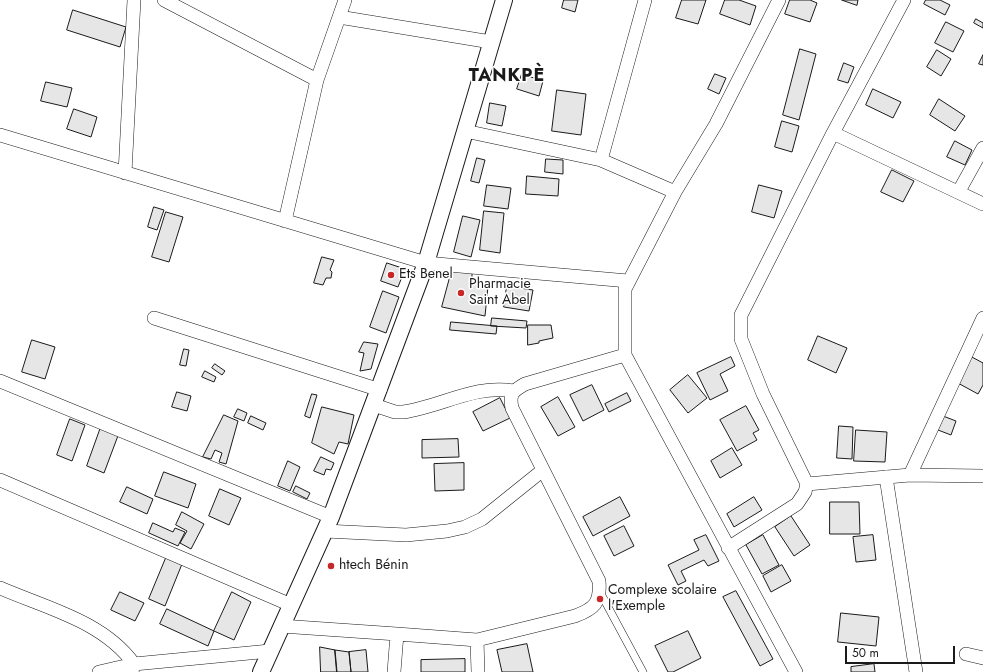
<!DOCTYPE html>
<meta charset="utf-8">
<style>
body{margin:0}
#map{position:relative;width:983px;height:672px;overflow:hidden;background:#fff;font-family:Jost,sans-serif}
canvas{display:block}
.scale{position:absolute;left:845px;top:646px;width:110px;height:18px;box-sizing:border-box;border:2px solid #1a1a1a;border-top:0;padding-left:5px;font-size:12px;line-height:14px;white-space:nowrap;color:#1a1a1a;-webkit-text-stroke:3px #fff;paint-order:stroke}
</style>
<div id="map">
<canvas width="983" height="672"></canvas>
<div class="scale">50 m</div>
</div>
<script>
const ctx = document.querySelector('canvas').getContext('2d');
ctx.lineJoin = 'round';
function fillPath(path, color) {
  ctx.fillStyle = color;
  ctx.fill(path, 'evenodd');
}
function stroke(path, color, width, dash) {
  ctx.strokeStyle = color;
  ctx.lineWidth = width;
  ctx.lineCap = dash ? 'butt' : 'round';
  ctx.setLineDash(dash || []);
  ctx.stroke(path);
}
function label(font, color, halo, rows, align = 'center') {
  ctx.font = font + ' Jost,sans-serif';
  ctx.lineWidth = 3;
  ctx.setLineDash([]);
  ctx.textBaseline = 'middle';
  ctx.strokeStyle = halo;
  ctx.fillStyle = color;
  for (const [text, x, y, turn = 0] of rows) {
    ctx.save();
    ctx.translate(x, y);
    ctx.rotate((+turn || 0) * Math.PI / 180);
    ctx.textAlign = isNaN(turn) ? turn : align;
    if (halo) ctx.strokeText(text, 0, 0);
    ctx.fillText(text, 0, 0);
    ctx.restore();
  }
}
const building = new Path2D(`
 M564 0H578L575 12 562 8Z
 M682 0H706L698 24 676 18Z
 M725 0H739L756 6 750 25 720 14Z
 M790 0H810L817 3 810 22 785 14Z
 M842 0H858L857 5Z
 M926 0H940L950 5 945 15 924 4Z
 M73 10 126 27 120 47 67 30Z
 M976 19 983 23V28L974 23Z
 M946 22 964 31 953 52 935 43Z
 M800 49 816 54 799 120 783 115Z
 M937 50 951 59 941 76 927 67Z
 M983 55V65L979 64Z
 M844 63 854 67 848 83 838 80Z
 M522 74 543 81 539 96 517 89Z
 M715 74 726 78 719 94 708 89Z
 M46 82 72 88 67 107 41 101Z
 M873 89 901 102 893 118 866 105Z
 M557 90 586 94 581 135 552 131Z
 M939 99 965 116 955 131 930 115Z
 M490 103 506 106 502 126 487 123Z
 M74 109 97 117 91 137 67 129Z
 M782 121 799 126 792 152 775 147Z
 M955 141 972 150 965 165 947 157Z
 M477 158 485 160 479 183 471 181Z
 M546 159 563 160V174L545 172Z
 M892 170 914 181 903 202 881 192Z
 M527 176 559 179 558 196 526 194Z
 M487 185 511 188 508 209 484 206Z
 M759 185 782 191 774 218 752 212Z
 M154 207 164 210 157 230 148 227Z
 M484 211 504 213 500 253 480 250Z
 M166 212 183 217 169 262 152 257Z
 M463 216 480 220 471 257 454 252Z
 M322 257 334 260 330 270 332 272 331 278H326L323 285 314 283Z
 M387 263 405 269 398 287 381 281Z
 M452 270 472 273V282L488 286 485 316 442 307Z
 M507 286 533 290 529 311 504 307Z
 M383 291 399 297 386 333 370 327Z
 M492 318 527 321 526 328 491 326Z
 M451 322 497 326 496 334 450 330Z
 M528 325H551L553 338 539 341V343L528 345Z
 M818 336 847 348 836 373 808 360Z
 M32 340 55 347 45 379 22 372Z
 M364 342 378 344 371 369 360 371 364 353 359 352Z
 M184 349 189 350 186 366 180 365Z
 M970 356 983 363V385L978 394 956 382Z
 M731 357 735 366 720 374 728 391 710 400 697 373Z
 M215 364 225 371 222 375 212 368Z
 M205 371 216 377 214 382 202 377Z
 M688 375 707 398 688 413 670 390Z
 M592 385 604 410 583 421 570 395Z
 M177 392 191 396 187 411 172 407Z
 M627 393 631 401 609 412 605 404Z
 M312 394 317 395 310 418 305 416Z
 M558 397 575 427 558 436 541 407Z
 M500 398 510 418 483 431 473 412Z
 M746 406 759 430 753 433 757 440 737 451 720 420Z
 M322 407 354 415 348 444 339 442 334 454 312 443Z
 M238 409 247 413 244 421 234 417Z
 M224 415 238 421 226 464 219 462 222 453 215 450 211 459 203 457Z
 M251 416 266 423 263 430 248 423Z
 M943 416 956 421 951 435 938 430Z
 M70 419 85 425 72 461 57 455Z
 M839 426 853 427 852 459 837 458Z
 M101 427 119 433 104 473 87 466Z
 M856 430 887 432 885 462 854 461Z
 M458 439 459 457 422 458V440Z
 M732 448 742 465 720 478 711 461Z
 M321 457 334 463 331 470 326 469 324 475 314 471Z
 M288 461 300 467 290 491 278 486Z
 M464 463V490L435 491 434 464Z
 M164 472 196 484 188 508 155 496Z
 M296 486 310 493 307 499 293 492Z
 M127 487 153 499 147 514 120 502Z
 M220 489 241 498 229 525 209 516Z
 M620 497 630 516 593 536 583 517Z
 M754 497 762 510 734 527 727 514Z
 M830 502H859L860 534H830Z
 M182 512 204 524 191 549 180 543 187 531 176 525Z
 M791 516 810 545 794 556 775 527Z
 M153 523 173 532 175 528 185 532 178 546 149 533Z
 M624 526 634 546 614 556 604 536Z
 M706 535 719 561 708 566 704 560 681 571 686 581 678 585 668 565 699 550 694 540Z
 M763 535 779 565 762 574 746 545Z
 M873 535 876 560 856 562 853 537Z
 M166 558 182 564 165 606 149 599Z
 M782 565 791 581 771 592 763 576Z
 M736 591 773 659 760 666 723 597Z
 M120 592 144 603 135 621 111 610Z
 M232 592 251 602 234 640 214 631Z
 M167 609 214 631 208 646 160 624Z
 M841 613 879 617 876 646 838 642Z
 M688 631 701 658 673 672H668L655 646Z
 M527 644 533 672H502L497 650Z
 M320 647 335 650 337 672H321Z
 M335 650 349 652 351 672H337Z
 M366 650 368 672H351L349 652Z
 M465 659V672H421V660Z
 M874 664 875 672H851V667Z`);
fillPath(building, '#e6e6e6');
stroke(building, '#1a1a1a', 1);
const service = new Path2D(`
 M600 592 643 672`);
const minor = new Path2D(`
 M164 0 317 80
 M339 17 491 42
 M465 131 601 160 675 192 716 124 779 0
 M833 133 983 204
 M0 135 426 263 628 281
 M601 160 645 0
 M125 173 134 0
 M959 191 983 148
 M675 192 625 289V355L796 672
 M285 221 317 80 345 0
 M154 318 380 390
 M0 381 331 517
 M374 405 395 412H403C440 407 476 384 513 391
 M910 475 983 318
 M886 477 916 672
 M0 480 291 605
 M807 484 763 394 741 339V315L833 133 904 0
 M325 531 406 535 447 531 465 527 482 519 543 470
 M728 548 797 504 805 492 807 484 910 475 983 476
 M0 588C46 608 103 621 134 664L132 672
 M281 626 397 634 394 672
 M397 634 477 640 478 672
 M477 640 575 616C594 609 601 603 599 581L512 408C509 393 513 391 525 384L625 355
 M966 654 983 658
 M99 672 134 664 270 651`);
const tertiary = new Path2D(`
 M261 672 331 517 426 263 504 0`);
stroke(service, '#1a1a1a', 8);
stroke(minor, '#1a1a1a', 14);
stroke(tertiary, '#1a1a1a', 18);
stroke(service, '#fff', 7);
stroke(minor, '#fff', 13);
stroke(tertiary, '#fff', 16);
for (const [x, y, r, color] of [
 [391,275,4,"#c62828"],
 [461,293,4,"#c62828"],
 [331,566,4,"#c62828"],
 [600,599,4,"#c62828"]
]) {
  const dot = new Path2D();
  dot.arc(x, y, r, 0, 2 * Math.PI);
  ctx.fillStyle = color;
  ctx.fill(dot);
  stroke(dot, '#fff', 1.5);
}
label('14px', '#1a1a1a', '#fff', [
 ["Ets Benel",399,275],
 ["Pharmacie",469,285],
 ["Saint Abel",469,301],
 ["htech Bénin",339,566],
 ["Complexe scolaire",608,591],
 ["l'Exemple",608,607]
], 'left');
ctx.letterSpacing = '1px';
label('bold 18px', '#1a1a1a', '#fff', [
 ["TANKPÈ",507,77]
]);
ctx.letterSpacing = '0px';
</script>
